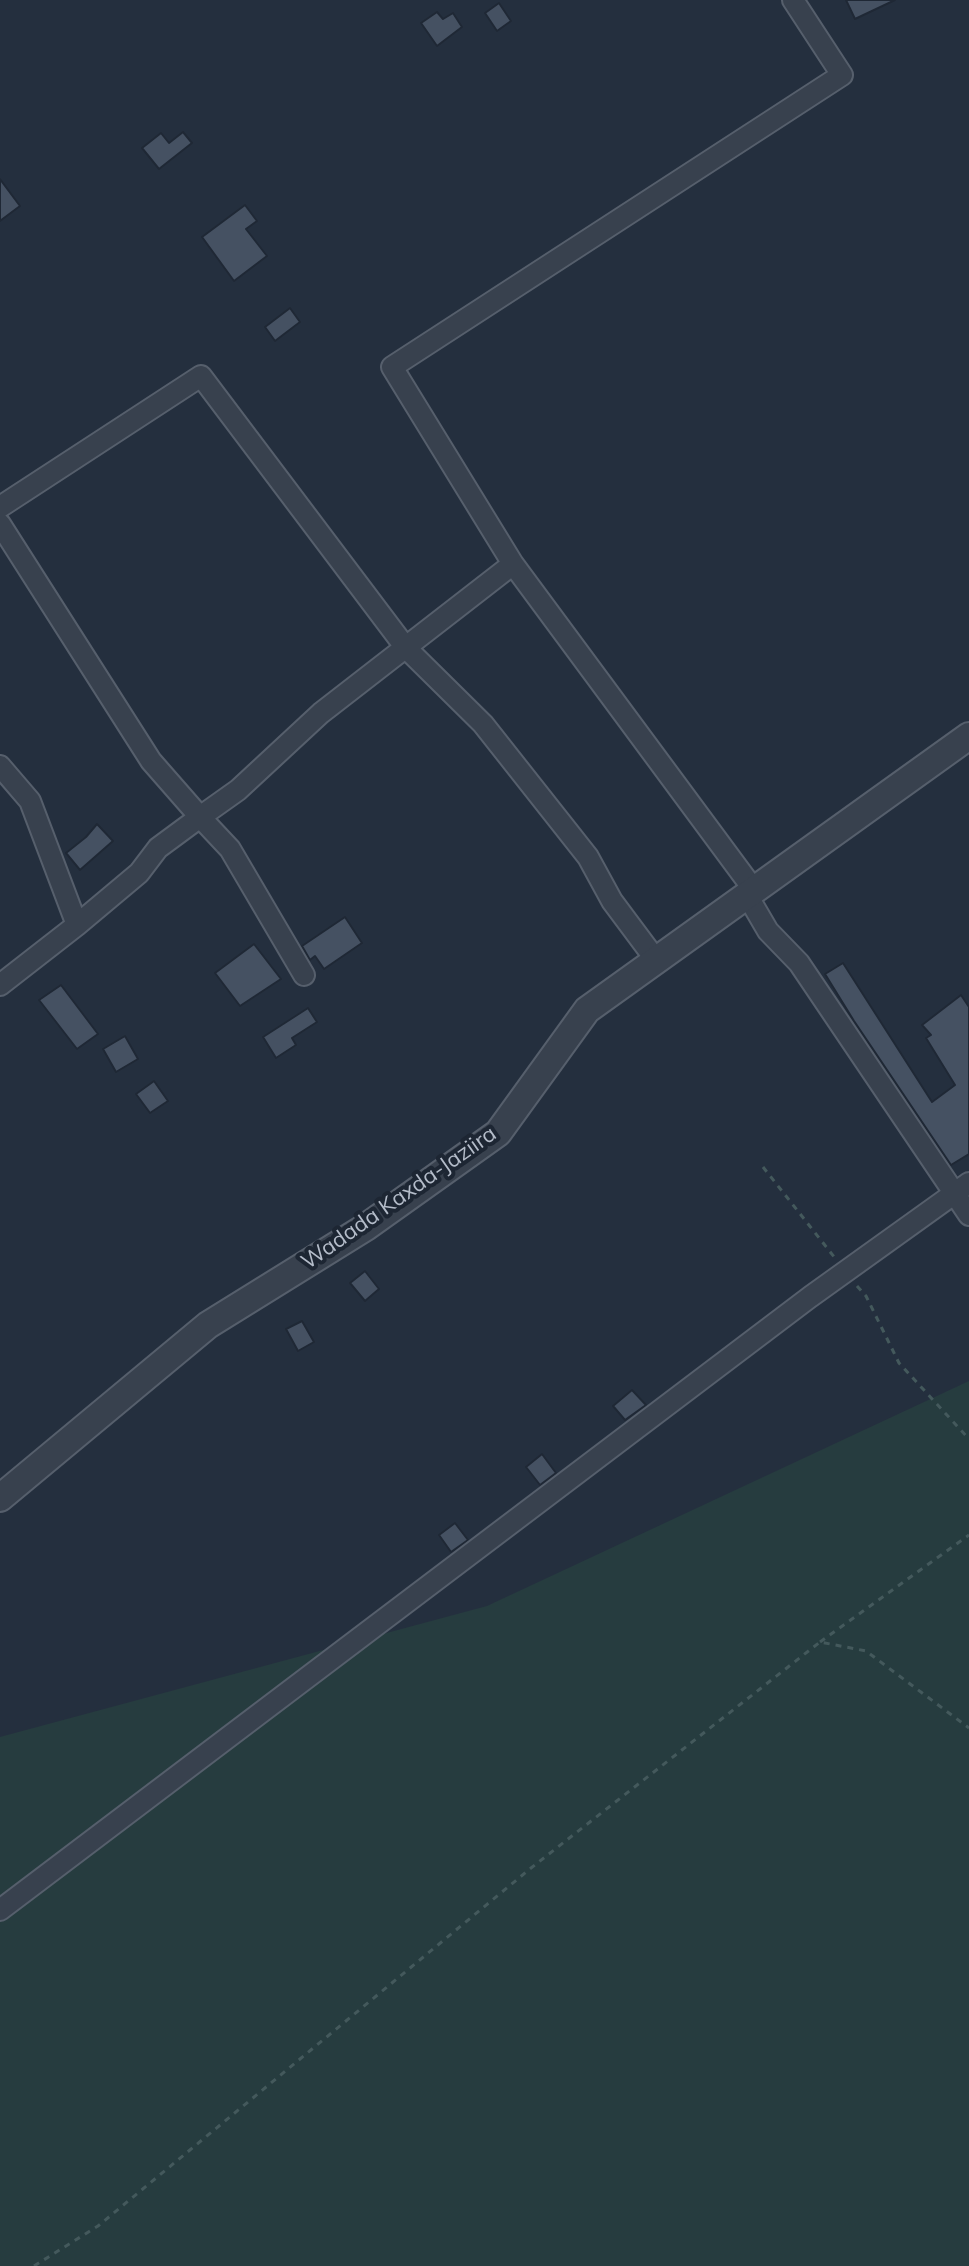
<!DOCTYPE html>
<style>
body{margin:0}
canvas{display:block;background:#242f3e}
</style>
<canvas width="969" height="2266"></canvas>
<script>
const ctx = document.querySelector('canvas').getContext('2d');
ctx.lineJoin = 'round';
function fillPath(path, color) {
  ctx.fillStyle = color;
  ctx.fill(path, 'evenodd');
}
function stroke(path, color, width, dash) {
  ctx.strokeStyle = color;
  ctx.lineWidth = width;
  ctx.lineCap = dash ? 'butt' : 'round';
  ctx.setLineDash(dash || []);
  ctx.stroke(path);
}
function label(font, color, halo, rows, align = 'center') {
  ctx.font = font + ' Mulish,sans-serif';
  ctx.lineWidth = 8;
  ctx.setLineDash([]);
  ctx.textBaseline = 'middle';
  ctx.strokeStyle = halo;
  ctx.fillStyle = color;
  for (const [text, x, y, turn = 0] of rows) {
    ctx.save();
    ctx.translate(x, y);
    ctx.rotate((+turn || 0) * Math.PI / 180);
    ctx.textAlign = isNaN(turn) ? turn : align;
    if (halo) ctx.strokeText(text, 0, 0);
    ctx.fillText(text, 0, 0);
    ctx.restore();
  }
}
fillPath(new Path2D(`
 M969 1381V2266H0V1737L487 1606Z`), '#263c3f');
const building = new Path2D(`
 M846 0H895L855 19Z
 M499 3 511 21 497 31 485 13Z
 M437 12 443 19 453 13 462 27 437 46 421 23Z
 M183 132 192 143 159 169 142 148 161 133 169 143Z
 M0 179 20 206 0 221Z
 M245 205 257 221 246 229 267 256 234 281 202 237Z
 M290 308 300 322 275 341 265 327Z
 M97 824 113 841 80 870 66 853 86 837Z
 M345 917 362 943 324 969 315 956 310 960 302 946Z
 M254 944 281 979 240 1006 215 973Z
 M843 963 932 1102 955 1085 926 1038 931 1035 922 1025 961 995 969 1007V1154L951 1165 854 1021 825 974Z
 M61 985 98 1034 77 1049 39 1000Z
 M308 1008 317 1022 292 1038 296 1045 276 1058 263 1037Z
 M125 1036 138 1059 116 1072 103 1049Z
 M154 1081 168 1101 150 1113 136 1094Z
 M365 1271 379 1289 365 1301 350 1283Z
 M302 1321 314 1342 298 1351 286 1329Z
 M632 1390 646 1405 625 1420 613 1406Z
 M542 1454 556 1473 540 1485 526 1467Z
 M455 1523 468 1540 451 1552 439 1535Z`);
fillPath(building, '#455162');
stroke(building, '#1f2835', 2);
const minor = new Path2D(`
 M0 507 201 376 406 648 483 724 588 857 612 901 656 960
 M0 524 151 761 200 817 238 790 321 713 513 564 392 367 842 75 793 0
 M513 564 754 890
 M0 766 30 801 77 925
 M747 895 768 931 799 963 969 1215
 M0 985 77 925 139 873 158 848 200 817 230 849 304 975
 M0 1910 810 1297 969 1183`);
const tertiary = new Path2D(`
 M0 1498 208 1325 366 1227 498 1133 587 1010 969 736`);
stroke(minor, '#565f6c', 24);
stroke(tertiary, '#565f6c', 30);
stroke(new Path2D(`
 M763 1167 835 1258
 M857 1286 866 1296 899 1363 969 1439
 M820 1642 969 1535
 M34 2266 98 2226 531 1868 820 1642 866 1651 969 1728`), '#44595c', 3, [6, 6]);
stroke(minor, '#38414e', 20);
stroke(tertiary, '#38414e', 26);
label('22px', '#b4bcc9', '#1d2633', [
 ["Wadada Kaxda-Jaziira",399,1198,-35]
]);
</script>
